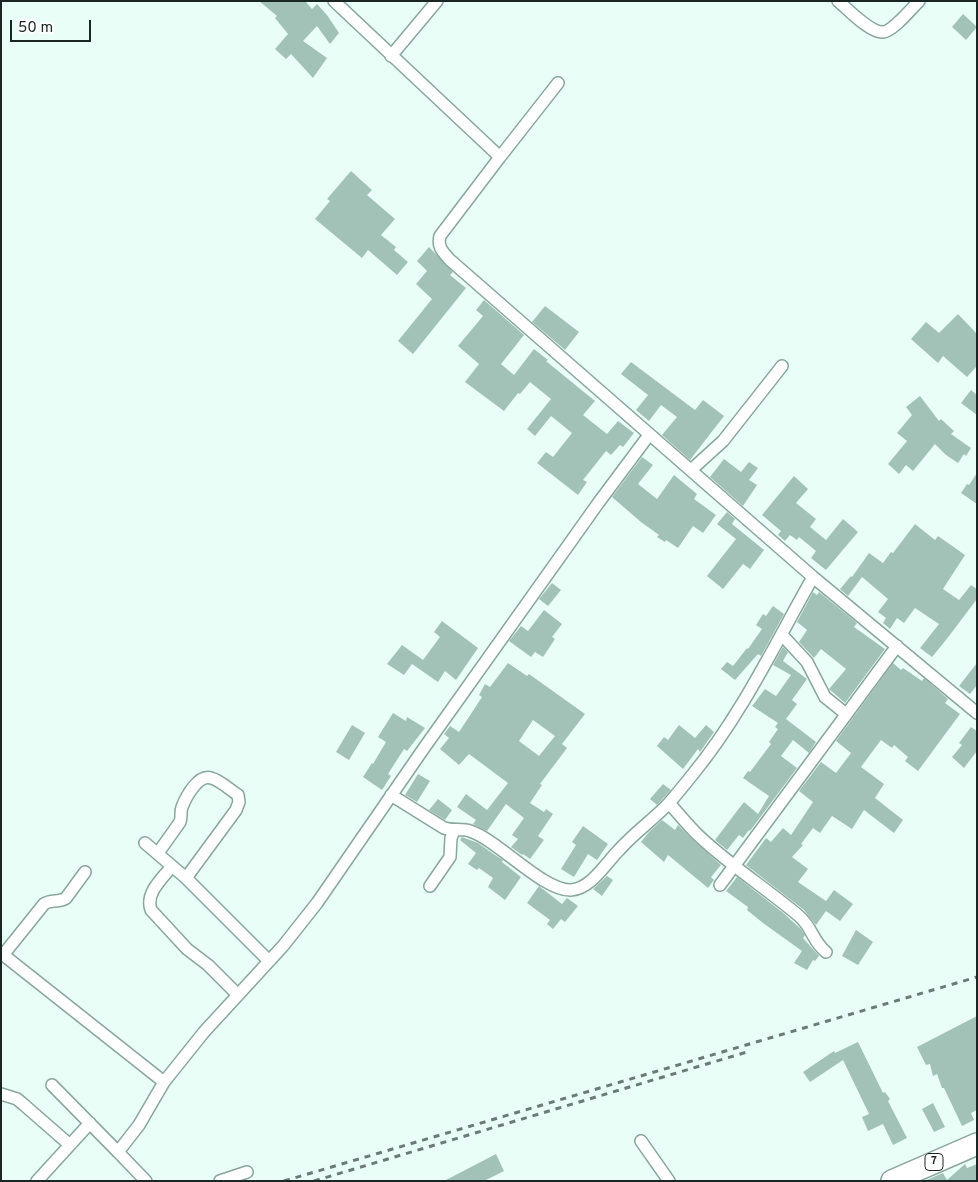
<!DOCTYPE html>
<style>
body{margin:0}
#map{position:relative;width:978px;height:1182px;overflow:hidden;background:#eafef8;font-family:Overpass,sans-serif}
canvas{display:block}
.frame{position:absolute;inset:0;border:2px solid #1a2623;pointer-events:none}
.scale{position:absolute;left:10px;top:20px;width:81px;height:22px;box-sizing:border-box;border:2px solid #1a2623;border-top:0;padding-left:6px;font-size:15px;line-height:18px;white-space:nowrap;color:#1a2623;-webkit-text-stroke:4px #fff;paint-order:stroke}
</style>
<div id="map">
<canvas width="978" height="1182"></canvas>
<div class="frame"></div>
<div class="scale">50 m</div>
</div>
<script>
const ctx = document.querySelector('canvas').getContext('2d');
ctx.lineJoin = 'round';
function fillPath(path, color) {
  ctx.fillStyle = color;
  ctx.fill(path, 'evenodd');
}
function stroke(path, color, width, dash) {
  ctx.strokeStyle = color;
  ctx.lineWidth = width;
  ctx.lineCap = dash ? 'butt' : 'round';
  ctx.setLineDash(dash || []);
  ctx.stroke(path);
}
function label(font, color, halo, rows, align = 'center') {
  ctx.font = font + ' Overpass,sans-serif';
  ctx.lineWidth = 5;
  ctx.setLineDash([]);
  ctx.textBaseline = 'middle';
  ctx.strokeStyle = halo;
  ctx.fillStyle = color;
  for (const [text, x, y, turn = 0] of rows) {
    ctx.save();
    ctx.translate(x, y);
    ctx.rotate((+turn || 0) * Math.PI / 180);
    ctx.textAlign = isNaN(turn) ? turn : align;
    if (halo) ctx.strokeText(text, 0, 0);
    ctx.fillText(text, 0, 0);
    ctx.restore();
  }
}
fillPath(new Path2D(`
 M259 1H305L312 9 317 4 327 15 339 33 330 44 317 26 303 41 327 58 313 78 291 54 286 59 275 49 288 34 275 18 277 16Z
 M963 14 977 27 966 40 952 27Z
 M351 171 372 190 367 195 395 219 381 235 396 247 394 250 408 262 397 275 368 250 362 258 315 219 330 201 327 199Z
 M429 247 453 272 450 275 466 288 413 354 398 341 432 299 416 284 427 271 417 261Z
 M484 300 524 335 501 364 514 375 534 349 548 360 546 361 595 401 583 415 607 434 618 421 634 433 623 447 620 445 611 455 606 451 583 480 587 482 578 495 537 463 546 452 553 457 572 433 551 416 535 436 527 429 551 399 530 382 520 394 518 393 504 411 465 382 479 364 458 346 483 316 476 310Z
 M545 306 579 332 565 350 532 322Z
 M958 314 977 334V366L967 377 943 356 938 363 911 339 926 322 939 333Z
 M631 362 695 410 703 400 724 416 690 460 662 435 677 417 661 405 649 421 636 410 648 395 621 374Z
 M971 390 977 395V415L961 403Z
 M920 396 939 421 941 419 954 431 951 434 971 448 966 456 964 454 958 463 946 455 935 444 913 471 906 465 899 474 888 464 907 441 897 433 912 415 906 407Z
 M642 457 653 465 638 484 657 499 674 475 697 494 694 499 716 515 703 533 693 526 678 548 666 540 665 542 657 537 659 535 641 522 612 497Z
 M724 459 741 472 749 462 758 468 749 480 757 485 743 506 710 477Z
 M977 473V504L961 493 967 484 969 485Z
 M794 476 808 489 796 503 816 519 810 527 826 540 843 519 858 532 826 570 811 558 816 551 799 537 797 540 790 535 785 541 778 535 781 531 762 515Z
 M727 512 735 519 732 524 764 550 750 569 743 564 723 589 707 576 736 539 717 524Z
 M915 524 935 540 938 536 965 555 943 589 959 600 971 585 977 589V599L946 640 932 657 920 648 939 624 915 608 904 623 897 618 890 629 883 623 886 618 878 612 888 599 862 577 848 596 840 589 851 576 852 577 869 553 883 563 891 552 893 553Z
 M552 583 561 590 548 606 539 599Z
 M813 592 817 595 819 592 857 623 854 627 885 649 845 703 829 689 846 669 821 649 814 658 799 642 807 630 797 622Z
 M773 606 784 614 761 656 758 654 735 680 721 669 727 662 733 666 747 648 748 649 762 629 756 625 763 614 766 616Z
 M544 610 562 624 552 637 555 639 543 657 535 652 531 657 509 641 521 626 528 631Z
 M442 621 478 648 456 680 445 671 438 682 412 664 404 675 387 664 402 645 423 660 440 637 434 632Z
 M783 647 788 652 783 661 807 679 792 700 797 704 786 719 816 742 809 753 793 740 781 756 797 768 750 831 749 830 743 838 739 835 727 850 715 840 737 811 744 802 758 814 769 796 743 778 748 771 750 772 771 744 769 742 778 729 775 727 778 723 752 706 765 689 776 696 791 675 773 665Z
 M508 663 527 676 529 674 585 714 562 744 567 748 540 784 542 785 530 803 544 812 546 809 553 814 538 836 544 840 530 859 523 854 522 855 511 847 518 839 512 835 524 818 506 804 487 831 473 824 476 820 457 807 466 794 487 810 508 783 469 754 459 765 440 749 449 738 444 734 450 726 459 732 482 697 479 695 485 684 490 687ZM533 720 555 736 539 756 519 741Z
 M893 663 901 670 903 668 922 681 924 678 948 699 945 703 960 714 918 771 905 761 908 757 894 745 892 748 881 740 861 767 884 784 875 798 903 820 894 833 864 810 852 829 832 816 820 833 813 828 801 844 803 845 792 857 808 869 798 882 826 901 834 890 853 904 840 921 826 911 816 925 804 910 746 865 766 838 771 842 783 828 791 835 813 802 799 791 821 762 836 773 851 753 836 741Z
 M977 663V685L970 694 959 686Z
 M393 713 406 721 407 717 425 728 407 751 404 749 388 774 391 776 382 790 363 777 372 763 373 764 386 742 378 737Z
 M352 725 365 733 349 760 336 752Z
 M679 725 695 738 706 725 714 732 700 752 698 749 683 769 657 746 664 737 668 740Z
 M971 727 977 731V751L964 768 952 757 962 745 959 743Z
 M418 774 430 781 417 802 405 795Z
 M663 784 671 790 657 805 650 799Z
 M438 799 452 810 445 820 429 810Z
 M662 820 675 830 678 825 695 842 721 865 711 877 714 880 708 888 668 855 664 862 641 842 649 832Z
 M583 826 608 844 597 860 588 854 574 877 561 869 576 845 572 842Z
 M462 837 478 843 495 855 503 860 502 862 521 877 505 900 488 887 493 878 479 868 477 870 468 864 476 853 460 840Z
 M607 876 613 880 602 896 593 889Z
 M737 877 782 912 801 929 805 935 803 938 819 956 815 961 813 960 807 970 794 963 802 951 763 923 747 910 748 907 726 891Z
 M539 886 562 904 567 898 578 906 565 922 561 919 553 929 547 924 550 920 527 903Z
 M856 930 873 942 858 965 842 956Z
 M977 1016V1110L971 1113 974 1120 962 1126 944 1088H942L937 1074 933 1076 930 1064 926 1065 917 1047Z
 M858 1042 883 1093 885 1092 890 1099 888 1101 907 1138 893 1145 883 1124 868 1131 862 1117 869 1114 843 1060 810 1082 803 1072 834 1051 835 1053Z
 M933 1103 945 1127 934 1132 922 1109Z
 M496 1154 504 1171 484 1181H444Z
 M965 1164 967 1168 977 1164V1181H924L943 1173 947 1180Z`), '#a2c2b8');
const street = new Path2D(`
 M334 1 500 157 440 236C437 247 443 252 450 260L813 577 977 713
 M838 1C848 9 870 33 883 32 893 31 911 9 919 1
 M391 56 437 1
 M500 157 558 83
 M691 470 723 441 782 366
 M782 635 807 662 825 697 846 714
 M391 795 444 828C453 831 462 828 470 831 498 840 543 891 571 890 591 889 606 863 619 850 634 833 653 820 669 803 677 794 685 784 693 774 742 714 775 644 813 577
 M669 803C679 814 689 827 700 837 731 866 767 889 799 916 813 928 812 941 826 952
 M145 843 186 878 269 961
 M158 853 180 822C182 817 180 812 182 807 186 797 198 774 211 778 220 780 230 790 238 795L239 802 236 810 186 878
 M172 866C162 879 145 893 151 910L187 949 208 965 238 995
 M720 885 897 646
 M430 886 450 857 451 838 454 831
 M1 953 164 1082
 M3 955 44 904C51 899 59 903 66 898L85 872
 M52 1085 118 1152
 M1 1094 17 1099 23 1104 70 1145
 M641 1141 669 1181
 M37 1181 90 1123
 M146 1181 118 1152 139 1125 164 1082 204 1032 283 946 317 903 424 748 599 502 649 435
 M220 1181 247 1172`);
const highway = new Path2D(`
 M892 1181 977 1144`);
stroke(street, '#88a69d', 14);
stroke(highway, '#88a69d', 24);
stroke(street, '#fff', 11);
stroke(highway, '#fff', 21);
stroke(new Path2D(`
 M284 1181 977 977
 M314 1181 747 1052`), '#6b7a76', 3, [6, 6]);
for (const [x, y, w] of [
 [934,1162,18]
]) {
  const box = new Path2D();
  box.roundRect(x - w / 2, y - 8.5, w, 17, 4);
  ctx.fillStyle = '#fff';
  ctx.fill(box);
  stroke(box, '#1a2623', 1);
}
label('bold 11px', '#1a2623', null, [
 ["7",934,1162]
]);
</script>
